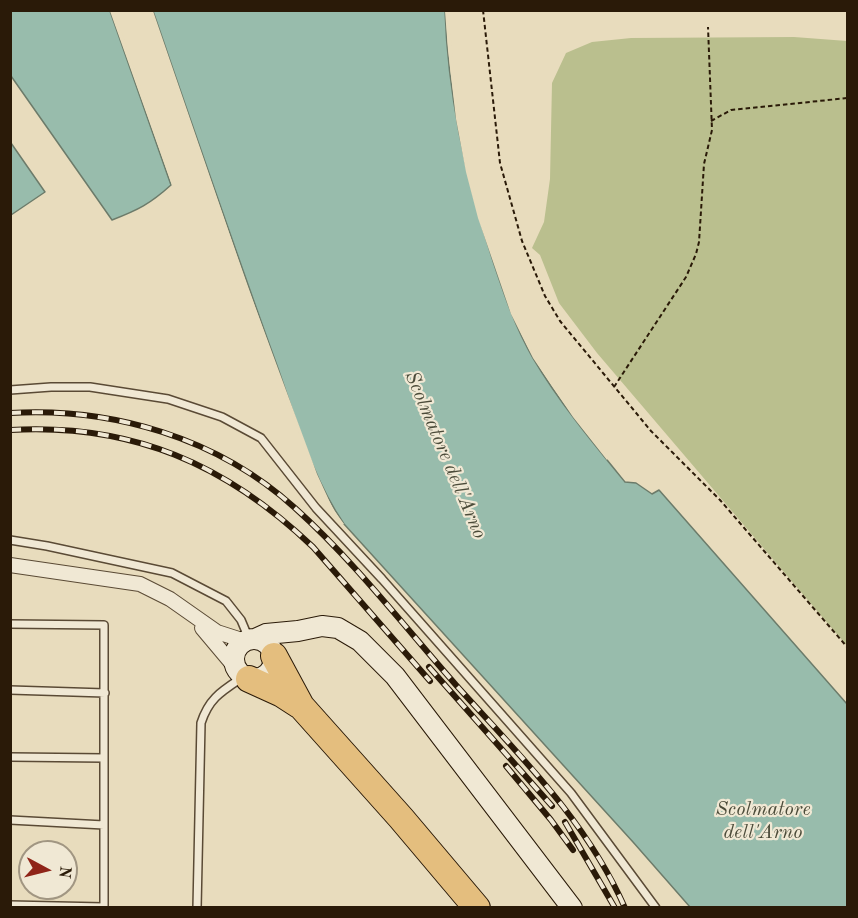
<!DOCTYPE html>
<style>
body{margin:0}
#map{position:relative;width:858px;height:918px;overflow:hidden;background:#e8dcbd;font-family:"Old Standard TT",serif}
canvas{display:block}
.frame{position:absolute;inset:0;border:12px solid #2a1a08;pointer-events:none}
.north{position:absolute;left:18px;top:840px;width:60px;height:60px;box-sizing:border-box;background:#f0e8d4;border:2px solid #a19682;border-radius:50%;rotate:97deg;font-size:16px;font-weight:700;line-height:24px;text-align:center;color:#2a1a08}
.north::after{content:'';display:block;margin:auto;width:21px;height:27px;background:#8f2418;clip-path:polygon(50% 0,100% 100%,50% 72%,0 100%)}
</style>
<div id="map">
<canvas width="858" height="918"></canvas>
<div class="frame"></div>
<div class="north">N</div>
</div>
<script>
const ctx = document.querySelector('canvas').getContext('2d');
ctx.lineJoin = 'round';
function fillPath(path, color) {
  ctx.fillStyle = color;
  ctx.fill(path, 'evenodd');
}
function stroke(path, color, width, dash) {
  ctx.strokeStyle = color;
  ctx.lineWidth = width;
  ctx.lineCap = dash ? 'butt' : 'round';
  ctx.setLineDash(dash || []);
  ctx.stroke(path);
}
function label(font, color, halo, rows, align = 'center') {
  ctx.font = font + ' "Old Standard TT",serif';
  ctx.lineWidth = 4.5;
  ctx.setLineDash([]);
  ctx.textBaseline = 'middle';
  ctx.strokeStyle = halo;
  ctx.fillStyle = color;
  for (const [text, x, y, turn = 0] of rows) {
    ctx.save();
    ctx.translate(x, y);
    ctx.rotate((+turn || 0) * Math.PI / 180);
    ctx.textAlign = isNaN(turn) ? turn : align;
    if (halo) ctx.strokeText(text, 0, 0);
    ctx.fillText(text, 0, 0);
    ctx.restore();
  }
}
fillPath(new Path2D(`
 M794 37 847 41V646L597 353 559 303 540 255 532 248 544 222 550 179 552 83 566 53 592 42 631 38Z`), '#babf8e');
const water = new Path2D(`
 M10 11H110L171 185C150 204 138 210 112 220L11 76Z
 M153 11H445C448 96 466 180 493 261 504 294 515 327 533 358 559 402 593 443 625 482L636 483 652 494 659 490 847 704V907H690L633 842 344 524C311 476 295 415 275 360 233 244 193 127 153 11Z
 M11 143 45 192 11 215H10Z`);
fillPath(water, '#98bcac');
stroke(water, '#6c7b6a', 1.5);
fillPath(new Path2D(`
 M150 10 153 11 246 282 317 474 333 509 344 524 341 525 331 510 314 475 244 282Z
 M448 10 459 119 469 171 481 217 514 313 535 356 575 415 609 457 607 460 573 417 533 358 511 314 478 218 466 172 456 119 448 50 445 11Z
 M110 11 114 10 174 184 173 188Z`), '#e8dcbd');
const lane = new Path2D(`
 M10 390 51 387H90L168 399 222 417 261 438 316 508 382 579 571 793 656 908
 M10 540 47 546 172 573 226 601 241 620 249 639
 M10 624 104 625V907L10 905
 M10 690 105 693
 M10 757 104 758
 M10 820 104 825
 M197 908 201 723C209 698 222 691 243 677`);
const street = new Path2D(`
 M10 565 140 584 170 599 217 632 245 641
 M202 628 239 672`);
const secondary = new Path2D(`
 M234 659a20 20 0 1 1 40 0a20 20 0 1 1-40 0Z
 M255 639 266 634 298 631 322 626 338 628 360 641 395 676 572 908`);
const highway = new Path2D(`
 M274 656 301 706 401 818 477 908
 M249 679 282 694 299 705`);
stroke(lane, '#5a4a35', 10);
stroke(street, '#5a4a35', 16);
stroke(secondary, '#2a1a08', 22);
stroke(highway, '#2a1a08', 28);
stroke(new Path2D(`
 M483 10 500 163 522 241 545 296 560 321 651 431 720 500 848 648
 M711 121 731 110 848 98
 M614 387 686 277 696 254 699 242 704 164 712 130 708 27`), '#2a1a08', 2, [4.5, 3]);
stroke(lane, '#f0e8d4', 7);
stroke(street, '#f0e8d4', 14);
stroke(secondary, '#f0e8d4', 20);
stroke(highway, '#e4be7e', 26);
const rail = new Path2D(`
 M10 413C113 407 218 438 295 508 354 561 404 626 456 685 519 755 587 821 625 908
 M10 430C132 423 226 464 313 547L430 681
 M429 667 552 806
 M506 766 551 820 573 850
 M565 822 615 908`);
stroke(rail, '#2a1a08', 6);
stroke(rail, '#f0e8d4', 4, [11]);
label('italic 20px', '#4b4b39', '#f0e8d4', [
 ["Scolmatore dell'Arno",445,455,67],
 ["Scolmatore",763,810],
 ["dell'Arno",763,833]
]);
</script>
